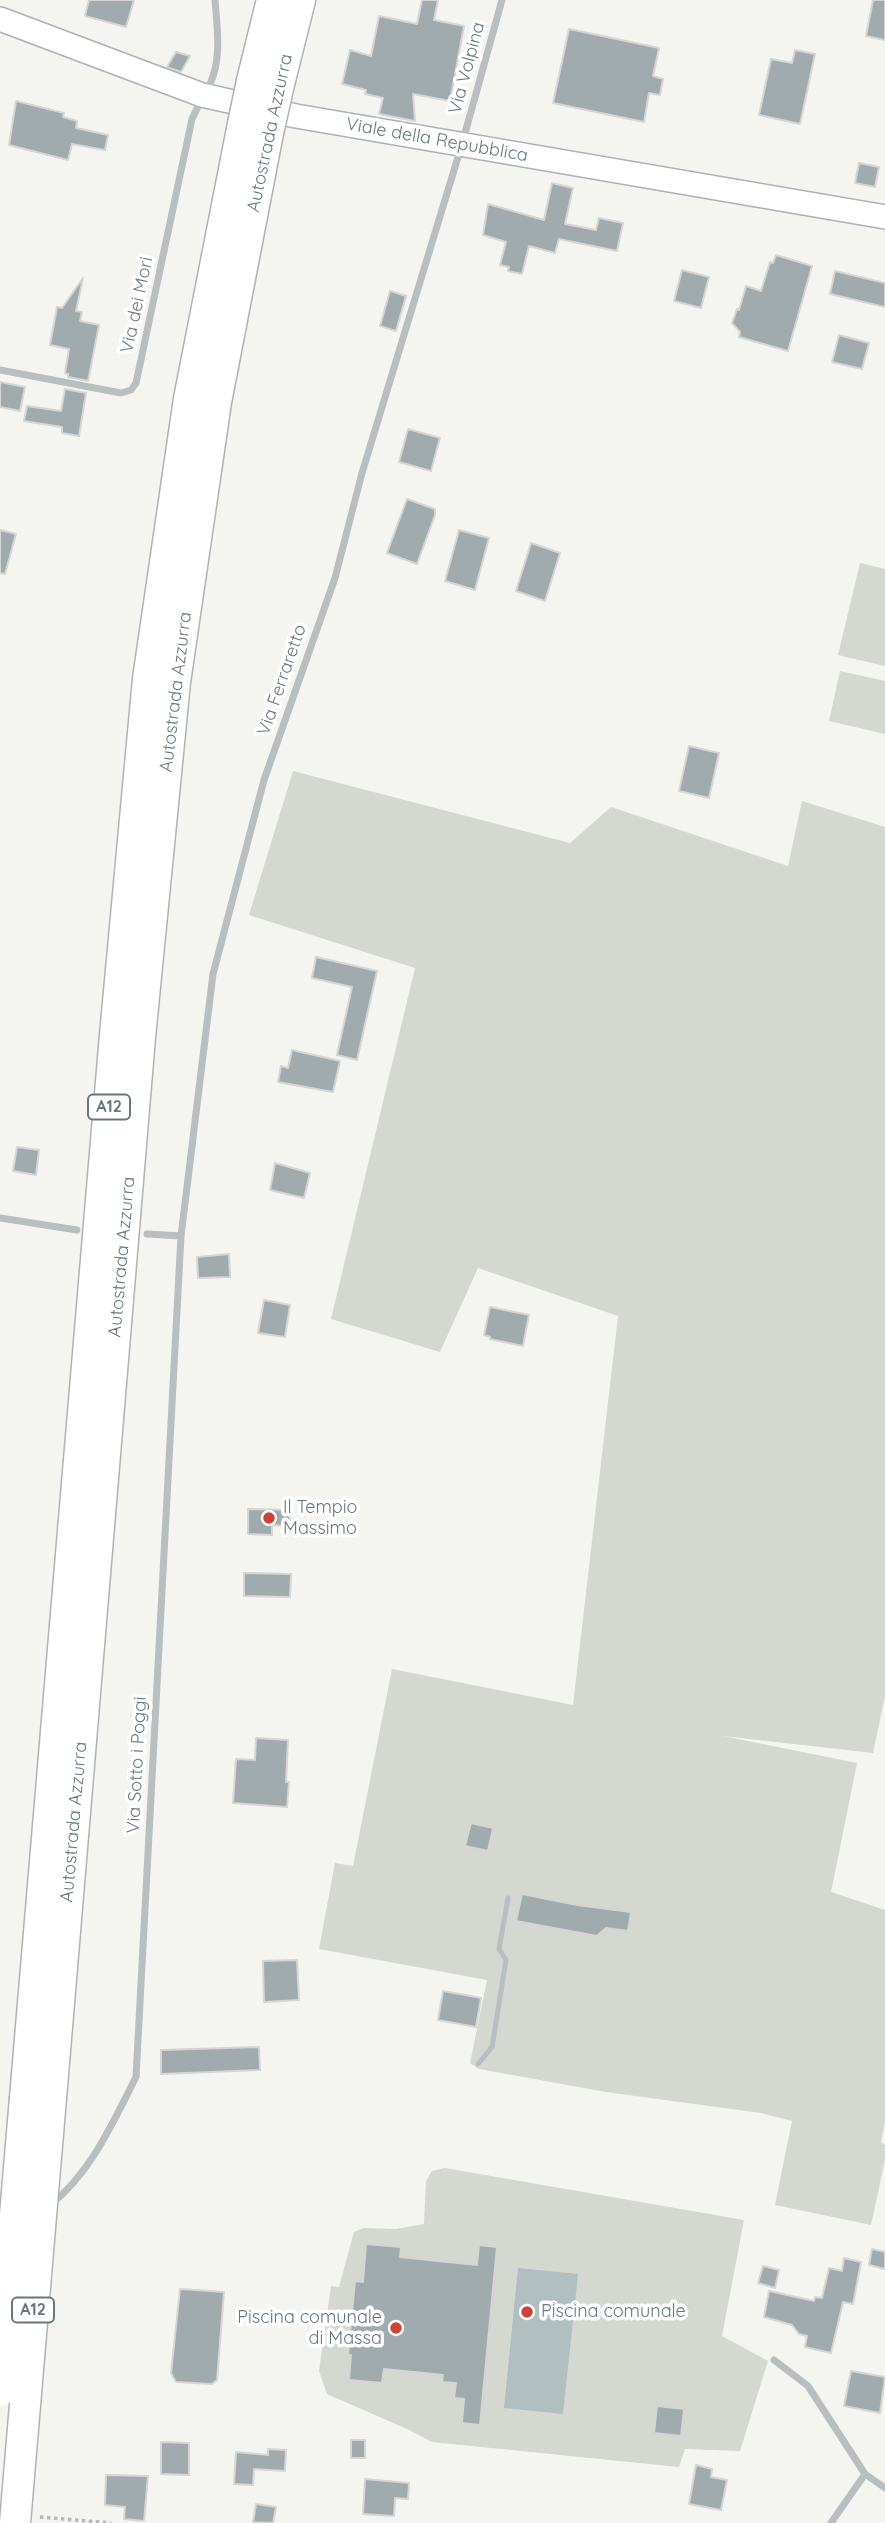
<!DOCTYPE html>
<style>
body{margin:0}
canvas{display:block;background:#f4f4f1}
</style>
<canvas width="885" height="2523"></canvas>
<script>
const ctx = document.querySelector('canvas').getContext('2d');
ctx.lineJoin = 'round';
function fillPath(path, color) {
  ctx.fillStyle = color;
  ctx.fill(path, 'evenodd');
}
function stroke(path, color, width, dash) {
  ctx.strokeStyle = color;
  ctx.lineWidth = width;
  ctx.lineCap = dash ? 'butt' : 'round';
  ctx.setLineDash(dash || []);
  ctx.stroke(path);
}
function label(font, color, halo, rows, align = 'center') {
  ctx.font = font + ' Quicksand,sans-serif';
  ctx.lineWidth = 7;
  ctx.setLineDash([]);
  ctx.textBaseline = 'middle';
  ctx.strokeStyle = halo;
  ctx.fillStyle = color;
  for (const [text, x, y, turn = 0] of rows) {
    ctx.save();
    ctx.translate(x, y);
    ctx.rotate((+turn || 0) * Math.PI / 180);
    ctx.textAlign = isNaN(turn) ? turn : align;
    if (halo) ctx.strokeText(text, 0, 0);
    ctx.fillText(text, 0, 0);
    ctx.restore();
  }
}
fillPath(new Path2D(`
 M860 563 885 569V666L838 655Z
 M840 671 885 681V734L829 721Z
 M293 771 570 843 611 807 788 866 802 801 885 827V1696L873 1753 723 1736 857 1763 831 1892 885 1910V2122L881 2142 885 2145V2160L871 2225 775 2205 792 2121 761 2113 606 2092 479 2069 470 2063 487 1980 319 1949 335 1863 353 1866 392 1669 573 1705 618 1316 478 1268 440 1352 331 1319 415 968 249 915Z
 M445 2168 744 2220 722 2336 768 2361 740 2451 685 2449 679 2467 432 2442 407 2429 327 2394 319 2371 331 2286 339 2287 354 2232 363 2228 396 2229 424 2224 426 2181 432 2171Z`), '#d4d8d0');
fillPath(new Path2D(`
 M518 2268 578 2274 563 2414 504 2408Z`), '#b2bfc1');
const building = new Path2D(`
 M89 0H134L126 27 85 16Z
 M422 0H438L434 20 464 26 450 101 413 94 415 121 379 114 383 98 365 94 366 90 342 84 350 50 371 56 379 16 417 24Z
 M873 0H885V40L866 36Z
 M569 29 659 48 653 76 663 79 660 95 649 93 644 122 553 103Z
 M795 50 815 54 800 124 759 115 771 59 792 63Z
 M176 52 190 56 181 72 167 67Z
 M16 101 64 113 63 117 77 121 76 128 108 135 105 150 72 144 68 160 9 145Z
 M859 163 879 167 875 187 855 183Z
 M552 183 573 188 565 224 596 230 599 218 623 223 617 251 559 239 555 253 529 246 522 274 508 271 509 267 500 265 506 242 483 235 488 204 544 220Z
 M776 255 812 266 788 351 739 337 740 332 732 323 737 309 739 310 746 286 761 291 770 262 773 263Z
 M682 270 709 277 701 308 674 301Z
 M835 271 885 283V307L830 294Z
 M83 278 76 311 82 312 80 321 99 325 88 381 68 377V374L65 373 69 349 50 345 57 307 62 308Z
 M390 291 406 296 396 331 380 326Z
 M839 335 869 343 862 369 832 362Z
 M0 382 25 387 20 411 0 407Z
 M65 389 86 393 79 436 62 433V427L24 421 27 406 61 411Z
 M408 429 440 438 431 471 399 462Z
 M407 499 435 509V515L417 564 387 553Z
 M0 530 16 534 5 574 0 573Z
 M459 530 489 538 475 590 445 581Z
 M531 543 560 553 545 601 516 591Z
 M689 746 719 753 709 798 679 791Z
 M316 957 377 971 357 1060 337 1055 352 987 312 978Z
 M292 1050 340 1061 333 1092 278 1082 281 1066 288 1068Z
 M17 1147 39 1150 36 1175 13 1171Z
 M275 1163 310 1173 304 1198 270 1190Z
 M229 1254 230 1277 198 1278 197 1257Z
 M264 1300 290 1305 285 1337 258 1333Z
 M490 1307 529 1315 523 1346 490 1339V1337L484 1335Z
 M248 1509 290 1510V1526L272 1525V1535L248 1534Z
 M244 1573 291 1574 290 1597 244 1596Z
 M256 1738 288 1740 286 1782H289L287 1807 233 1803 236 1759 255 1760Z
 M471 1823 493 1828 488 1851 465 1846Z
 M522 1894 577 1905 631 1912 628 1931 606 1928 597 1936 516 1921Z
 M297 1960 299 2000 264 2002 263 1961Z
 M443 1991 481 1998 476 2027 438 2020Z
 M259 2047 260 2070 161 2074V2050Z
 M366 2244 401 2247 400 2257 477 2265 479 2245 497 2247 480 2425 462 2423 464 2399 454 2398 456 2383 442 2382 443 2375 384 2369 382 2383 349 2380 351 2355H348L355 2281 363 2282Z
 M872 2249 885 2252V2269L869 2265Z
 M844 2258 861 2262 853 2304 843 2302 831 2353 805 2347 807 2336 799 2334 792 2325 764 2317 769 2291 814 2301 815 2297 822 2298 829 2268 842 2271Z
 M763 2266 779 2270 775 2288 758 2283Z
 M180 2289 224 2292 217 2380 212 2384 176 2382 171 2373Z
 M851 2371 885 2377 880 2413 844 2406Z
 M657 2406 684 2409 681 2436 654 2433Z
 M351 2440H365V2458H351Z
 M161 2442 189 2443V2475L161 2474Z
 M268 2449 286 2450 285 2471 254 2469 253 2485 234 2484 236 2452 268 2455Z
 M696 2465 712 2469 711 2477 727 2480 721 2510 689 2504Z
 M106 2475 148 2476 144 2521 124 2519 125 2507 105 2505Z
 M365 2479 409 2483 408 2499 395 2498 394 2516 363 2514Z
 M256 2504 276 2507 273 2523 253 2522Z`);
fillPath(building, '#a1aaad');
stroke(building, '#d5d5d4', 2);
const secondary = new Path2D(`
 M0 19 202 95 296 116 885 217`);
const highway = new Path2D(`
 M252 81 272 0
 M279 84 300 0
 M25 2098 115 1035 148 679 189 399 243 124
 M51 2098 140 1037 175 682 216 402 268 133`);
stroke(secondary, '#acb2b5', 26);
stroke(highway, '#afb3b5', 33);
stroke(new Path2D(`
 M40 2517 111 2523`), '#b3b7b8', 3.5, [3.5, 3.5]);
stroke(new Path2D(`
 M478 2064 492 2047 506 1960 499 1949 508 1898`), '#b9bec0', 5);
stroke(new Path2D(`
 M0 370 121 393 131 390 136 383 192 119C198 106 204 95 210 84 222 58 217 27 215 0
 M0 1218 77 1230
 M147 1234 181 1236
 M50 2205C91 2173 113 2122 136 2077L181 1236 213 974 264 780 335 578 362 473 462 144 502 0
 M774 2360 808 2386 865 2474 885 2488
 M831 2523 865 2474`), '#b9bec0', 7);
stroke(secondary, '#fff', 23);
stroke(highway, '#fff', 30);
const highwayBridge = new Path2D(`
 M243 124 252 81
 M268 133 279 84
 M0 2391 25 2098
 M15 2523 51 2098`);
stroke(highwayBridge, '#afb3b5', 33, []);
stroke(highwayBridge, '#fff', 30);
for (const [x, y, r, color] of [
 [269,1518,7,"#cd4338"],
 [527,2312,7,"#cd4338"],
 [396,2328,7,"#cd4338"]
]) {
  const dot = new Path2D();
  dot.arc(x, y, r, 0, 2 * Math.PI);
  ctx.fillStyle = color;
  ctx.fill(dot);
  stroke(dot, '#fff', 2.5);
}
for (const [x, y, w] of [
 [109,1107,42],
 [33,2310,42]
]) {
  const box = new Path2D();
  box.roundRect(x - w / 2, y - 12.5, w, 25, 5);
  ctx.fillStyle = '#fff';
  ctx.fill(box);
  stroke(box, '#67777e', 2);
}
label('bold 16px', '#67777e', null, [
 ["A12",109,1107],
 ["A12",33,2310]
]);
label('18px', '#67777e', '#fff', [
 ["Via Volpina",467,68,-75],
 ["Autostrada Azzurra",270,133,-78],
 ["Viale della Repubblica",437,140,10],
 ["Via dei Mori",137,305,-78],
 ["Via Ferraretto",282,680,-71],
 ["Autostrada Azzurra",176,692,-83],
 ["Autostrada Azzurra",122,1257,-85],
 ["Via Sotto i Poggi",137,1765,-87],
 ["Autostrada Azzurra",74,1822,-85]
]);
label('18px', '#67777e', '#fff', [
 ["Il Tempio",283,1508],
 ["Massimo",283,1529],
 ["Piscina comunale",541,2312],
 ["Piscina comunale",382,2318,"right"],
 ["di Massa",382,2339,"right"]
], 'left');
</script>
